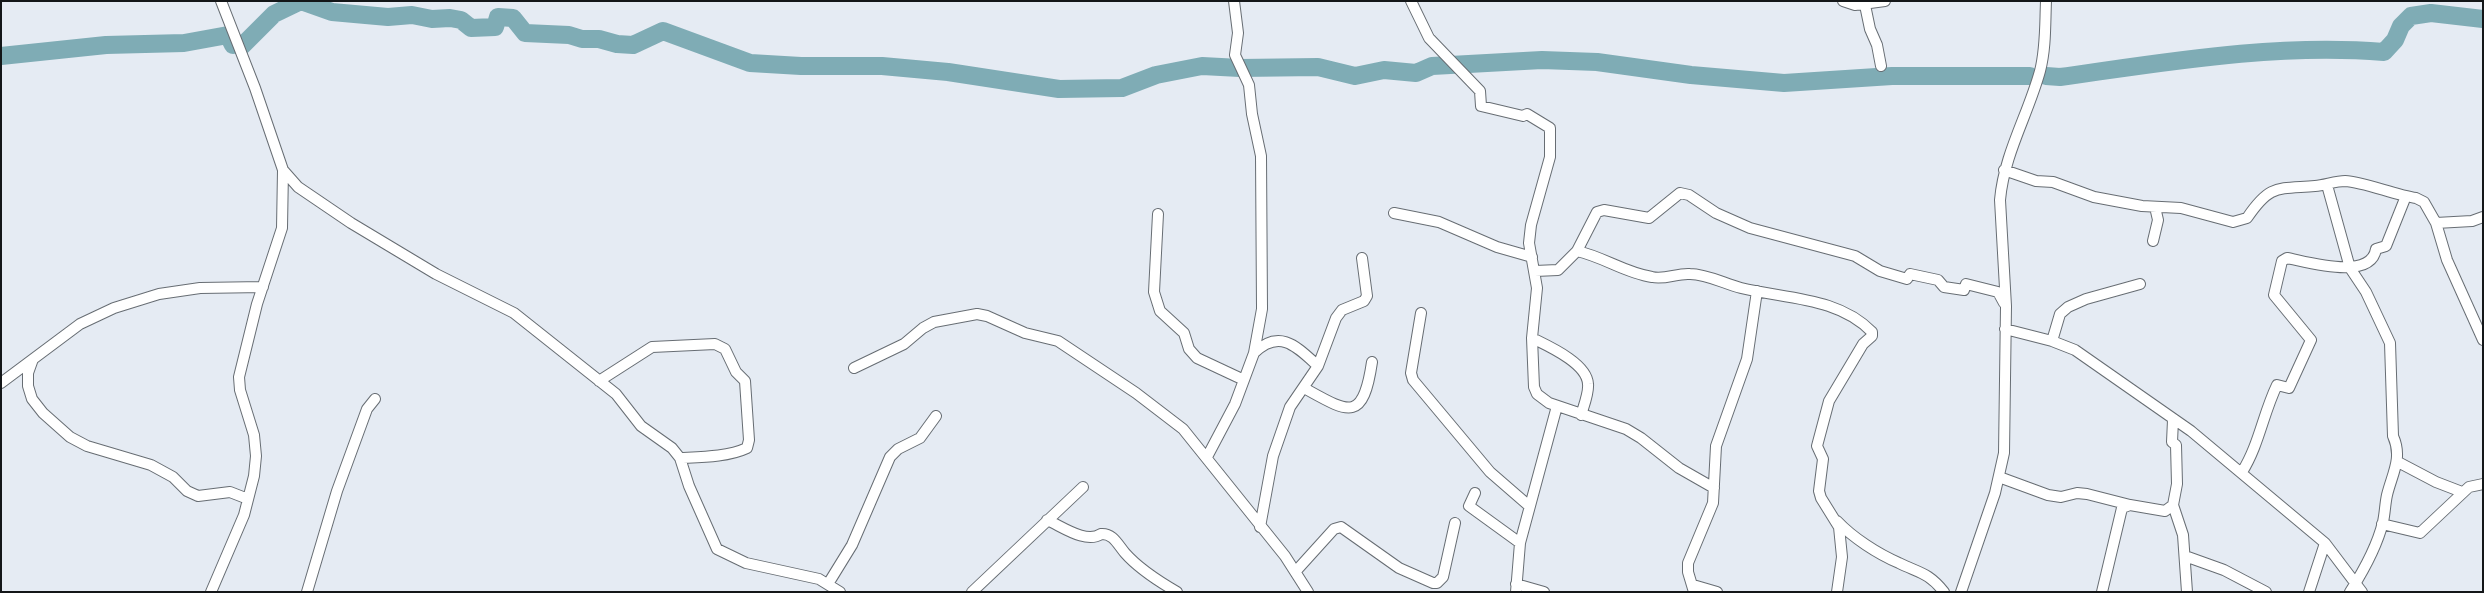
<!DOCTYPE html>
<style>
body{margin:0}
#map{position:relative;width:2484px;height:593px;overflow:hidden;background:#e5ebf3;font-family:"IBM Plex Sans",sans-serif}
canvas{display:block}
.frame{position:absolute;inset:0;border:2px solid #131618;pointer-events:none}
</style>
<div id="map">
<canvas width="2484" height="593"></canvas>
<div class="frame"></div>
</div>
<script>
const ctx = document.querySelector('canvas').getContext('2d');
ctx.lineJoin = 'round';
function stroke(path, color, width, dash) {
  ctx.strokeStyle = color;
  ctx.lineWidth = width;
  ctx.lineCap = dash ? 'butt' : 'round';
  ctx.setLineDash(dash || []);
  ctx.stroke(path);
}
stroke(new Path2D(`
 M301 1 332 12 388 17 412 15 432 19 450 18 461 20 471 28 495 27 498 17 513 18 525 33 569 35 582 39H599L617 44 633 45 663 31 750 63 801 66H882L948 72 1059 89 1122 88 1156 75 1202 66 1240 68 1318 67 1355 76 1384 70 1416 73 1432 66 1542 60 1597 62 1691 75 1784 83 1892 76H2030
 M242 46 274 14 301 1
 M1 56 106 45 184 43 228 35 233 45
 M2046 76 2060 77C2167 62 2276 43 2384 52L2395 40 2401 26 2411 16 2431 13 2483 19`), '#7facb5', 18);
const minor = new Path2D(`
 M221 1 255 88 283 170 298 187 351 223 436 274 514 313 616 394 641 426 672 448 680 458 689 486 717 549 746 563 819 579 840 592
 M1411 1 1429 38 1480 91 1481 106 1523 116 1527 114 1550 128V157L1531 225 1529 243 1537 288 1532 338 1534 387 1537 394 1549 403 1626 429 1641 438 1679 468 1714 488
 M1843 1 1855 5 1885 1
 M1865 5 1870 29 1877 45 1881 66
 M2004 170 2036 181 2053 182 2094 197 2142 206 2181 208 2233 222 2247 218C2270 184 2277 189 2315 186 2325 185 2336 181 2345 181 2364 182 2395 195 2416 198L2424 202 2436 223 2447 260 2483 340
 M2327 185 2350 268 2366 292 2390 343 2393 436C2403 458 2392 474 2387 495 2385 504 2385 513 2383 522 2377 547 2364 570 2350 592
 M1394 213 1439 222 1497 247 1532 257
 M1158 214 1154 292 1160 311 1184 333 1189 349 1197 358 1244 380
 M2436 223 2472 221 2483 217
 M2153 241 2158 220 2155 207
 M1577 251C1604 257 1625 273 1652 277 1665 280 1677 273 1690 274 1707 274 1725 284 1741 288 1786 299 1838 297 1872 332V336L1863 344 1829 401 1817 446 1823 459 1819 491 1821 498 1839 527 1842 557 1837 592
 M1535 271 1558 270 1577 251 1597 212 1604 210 1649 218 1680 193 1689 195 1716 213 1750 228 1855 256 1880 271 1907 279 1910 274 1938 280 1944 287 1964 290 1966 284 1998 292 2004 303
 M1421 313 1411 373 1413 380 1490 472 1528 505
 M2005 329 2052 341 2075 350 2191 431 2325 543 2362 592
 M1532 338C1548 346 1587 363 1588 384 1589 393 1584 405 1581 415
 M2052 341 2060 314 2068 307 2086 299 2140 284
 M1254 353C1280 328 1297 347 1318 366
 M33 359 28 373V386L32 399 43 413 70 437 87 446 151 465 173 477 187 491 198 496 230 492 248 499
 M854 368 904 344 923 328 934 322 977 314 987 316 1025 333 1058 341 1136 393 1183 429 1285 556 1308 592
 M599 381 652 347 715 344 725 349 736 372 745 381 749 440 747 448C728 457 701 457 680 458
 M1 383 80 324 114 308 159 294 200 288 263 287
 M1304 388C1349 413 1363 423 1372 362
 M1207 457 1235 404 1254 353 1262 309 1261 156 1252 114 1249 85 1235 55 1238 33 1234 1
 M2398 462 2436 482 2462 492
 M2242 472C2259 445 2263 414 2277 385L2289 388 2311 340 2274 295 2282 261 2287 258C2308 262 2371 281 2376 249L2386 246 2406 196
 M1999 477 2048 495 2061 497 2077 493 2087 494 2130 505
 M1475 493 1469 506 1520 543
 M2173 505 2183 535 2187 592
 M1047 520C1063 527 1086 544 1101 534 1113 533 1118 545 1125 553 1139 569 1158 581 1177 592
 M1837 521C1853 538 1878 554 1899 563 1919 573 1928 572 1944 592
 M2382 524 2420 533 2469 487 2483 484
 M1260 527 1273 456 1290 407 1318 366 1336 318 1342 310 1364 301 1367 296 1362 258
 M2185 556 2224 570 2266 592
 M1296 571 1334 529 1341 527 1399 568 1433 583H1437L1443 577 1455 523
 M828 584 852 545 890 457 898 449 920 438 936 416
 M1516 584 1544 592
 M1693 585 1717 592
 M211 592 244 515 254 476 256 456 254 435 240 390 239 377 257 304 282 228 283 170
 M307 592 337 491 367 409 375 399
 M972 592 1083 487
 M1516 592 1520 543 1557 406
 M1694 592 1688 572V563L1713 503 1716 446 1747 359 1757 291
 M1961 592 1995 493 2004 453 2006 306 2000 200C2004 154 2028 115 2040 71 2046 48 2045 24 2046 1
 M2102 592 2122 508 2130 505 2165 511 2173 505 2177 484 2176 445 2172 442 2173 420
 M2309 592 2325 543`);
stroke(minor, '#676d73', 12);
stroke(minor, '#fff', 10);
</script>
